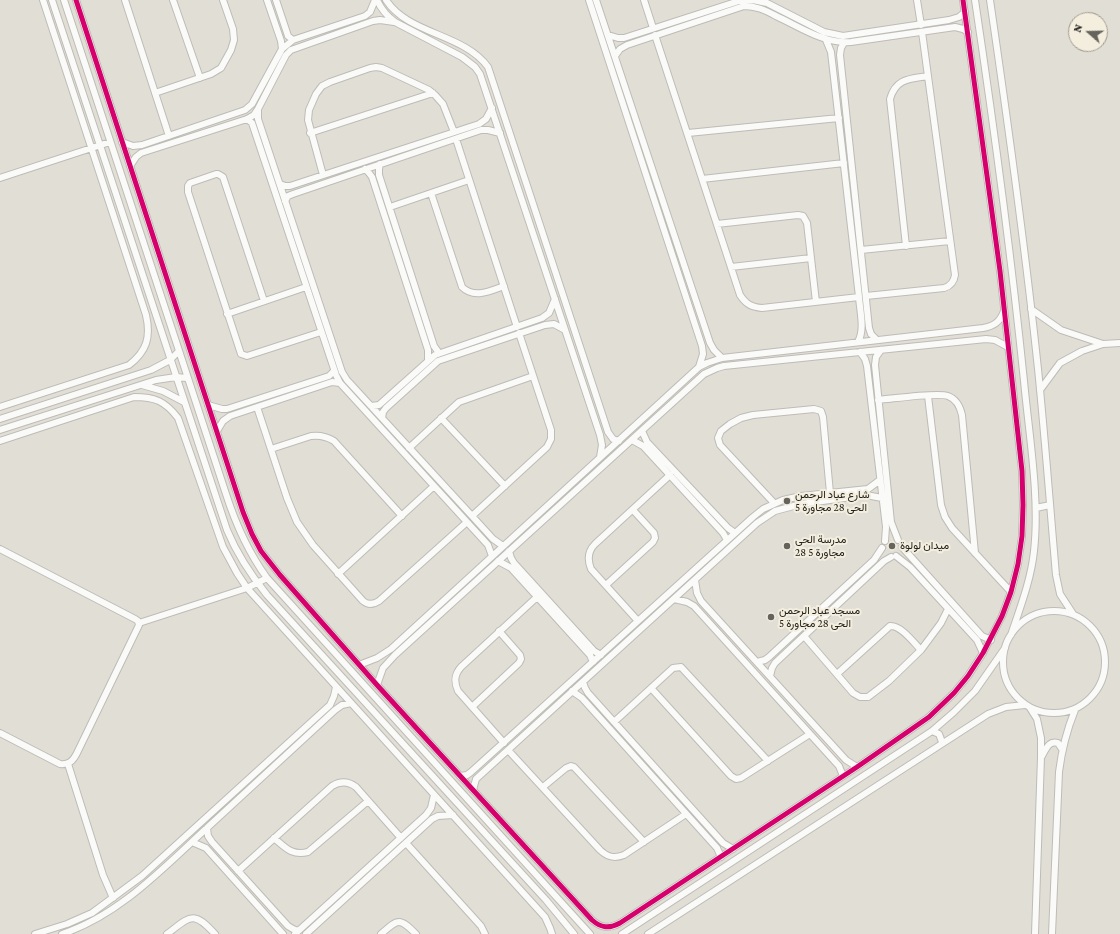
<!DOCTYPE html>
<meta charset="utf-8">
<style>
body{margin:0}
#map{position:relative;width:1120px;height:934px;overflow:hidden;background:#e1ded6;font-family:"Crimson Pro",serif}
canvas{display:block}
.north{position:absolute;left:1068px;top:12px;width:40px;height:40px;box-sizing:border-box;background:#f3eede;border:1px solid #a09c90;border-radius:50%;rotate:290deg;font-size:11px;font-weight:700;line-height:16px;text-align:center;color:#23211c}
.north::after{content:'';display:block;margin:auto;width:14px;height:18px;background:#66635d;clip-path:polygon(50% 0,100% 100%,50% 72%,0 100%)}
</style>
<div id="map">
<canvas width="1120" height="934"></canvas>
<div class="north">N</div>
</div>
<script>
const ctx = document.querySelector('canvas').getContext('2d');
ctx.lineJoin = 'round';
function stroke(path, color, width, dash) {
  ctx.strokeStyle = color;
  ctx.lineWidth = width;
  ctx.lineCap = dash ? 'butt' : 'round';
  ctx.setLineDash(dash || []);
  ctx.stroke(path);
}
function label(font, color, halo, rows, align = 'center') {
  ctx.font = font + ' "Crimson Pro",Vazirmatn,serif';
  ctx.lineWidth = 4;
  ctx.setLineDash([]);
  ctx.textBaseline = 'middle';
  ctx.strokeStyle = halo;
  ctx.fillStyle = color;
  for (const [text, x, y, turn = 0] of rows) {
    ctx.save();
    ctx.translate(x, y);
    ctx.rotate((+turn || 0) * Math.PI / 180);
    ctx.textAlign = isNaN(turn) ? turn : align;
    if (halo) ctx.strokeText(text, 0, 0);
    ctx.fillText(text, 0, 0);
    ctx.restore();
  }
}
const minor = new Path2D(`
 M52 0 227 530C237 554 250 574 267 595L546 900 574 934
 M64 0 226 494C236 525 248 552 267 578L590 934
 M76 0 243 512 252 534 261 551 280 575 377 685 592 920C601 928 609 929 620 923L857 767 929 717 954 693 968 676 983 653 1002 616 1011 592 1018 564 1022 536 1023 505 1022 471 1000 271 963 0
 M125 0 169 136
 M173 0 200 78
 M267 0 281 41 282 49
 M276 0 288 36 293 40
 M377 0C381 9 387 16 395 22L462 57 475 67 480 74 600 435 602 445 600 457
 M386 0C409 35 463 33 488 67L608 432 613 439 619 441
 M589 0 702 346 703 354 699 367
 M596 0 710 343 714 350 722 358
 M644 0 653 28
 M917 0 921 25
 M975 0C994 127 1011 253 1024 381 1029 435 1040 498 1034 551 1031 580 1020 608 1011 635
 M990 0C1008 123 1025 246 1038 369 1045 438 1050 506 1056 575L1060 594 1073 614
 M608 35 618 38H624L739 1 753 0 767 3 824 32 843 36 949 20 959 17 965 12
 M655 35 740 295C746 304 751 307 762 308L859 297
 M826 40 831 52 859 297C860 312 865 329 858 342
 M844 43 841 48 840 55 869 328 871 334 877 340
 M615 56 620 49 627 45 744 6C756 6 765 10 776 16 800 27 824 44 851 42L955 27 963 29 968 32
 M155 93 211 74 221 68 231 50 234 40 233 29 223 0
 M258 109V119L342 372 347 380 472 516 493 539 503 546
 M247 119 252 123 336 375 340 383 488 545 492 556
 M310 133 433 93
 M688 133 839 118
 M456 139 517 327
 M122 142 133 146 142 145 245 110 252 104 282 49 293 40 365 16 370 12 375 0
 M380 164 379 169V175L434 346 439 353
 M130 166 136 157 141 153 247 119 254 115 258 109 286 55 291 50 373 21 380 20 394 22
 M365 169 369 173 372 177 428 350V360
 M323 175 308 120 309 110 316 94 322 86 330 82 370 68 376 67 382 68 429 90 435 95 443 104 454 132
 M0 178 110 142
 M702 179 844 163
 M280 184 285 186H290L479 124 486 119 492 108
 M431 193 462 287C474 299 490 291 504 286
 M285 201 288 196 293 194 481 130H488L500 133
 M390 207 469 180
 M717 224 798 215 803 216 807 223 816 302
 M906 246 890 99C896 78 910 79 928 76
 M861 250 950 241
 M731 267 811 258
 M866 296 944 288C951 286 954 282 955 275L922 32
 M264 301 223 177 218 174H216L190 183 188 186V192L241 354 247 356 321 332
 M1031 309 1061 330 1103 344
 M227 314 306 287
 M881 350 876 357 875 365 891 522 898 540
 M860 352 865 359 867 366 886 527 885 541
 M142 385 163 391 184 402
 M1040 390 1060 363 1082 351 1103 344 1120 343
 M928 396 941 505 945 517 952 528 1011 592
 M878 400C892 399 937 392 948 396 956 399 960 406 962 415L975 553
 M208 405 222 409H227L329 376 334 371
 M371 406 379 405 435 355 542 318 549 313 555 299
 M0 407 129 365C147 351 151 337 146 315L43 0
 M257 407 287 498 297 522 313 545 363 601C368 605 373 605 379 601L467 522
 M382 418 383 412 386 408 438 361 545 325 554 324 565 330
 M441 418 505 486
 M0 419 151 370 170 360 178 352
 M0 430 156 380 176 377 187 378
 M217 431 223 421 230 416 332 382 340 383
 M642 431 647 442 728 528 735 533
 M632 440 643 446 723 533 727 540
 M0 441 134 397C155 397 165 401 178 418L223 547 237 573 247 588 545 917 550 928 552 934
 M409 448 459 402 533 376
 M271 449 311 436C320 435 326 436 334 441L402 516
 M774 503 720 445 718 438 721 431 730 424 741 418 753 415 814 409 821 411 823 417 830 493
 M1036 508 1050 505
 M472 516 547 447 551 439V430L519 333
 M902 547 982 636 991 640
 M0 549 135 619 138 621 139 625 77 753C73 761 69 765 60 764L0 733
 M509 551 511 558 514 563 594 651 601 655
 M896 556 910 567 977 640 983 653
 M498 561 511 568 590 655 593 662
 M338 574 434 486
 M695 580 697 593 701 601 846 760 857 767
 M606 585 653 542 655 538 654 533 633 510
 M674 599 687 602 694 606 839 766 843 776
 M1003 662a51 51 0 1 1 102 0a51 51 0 1 1-102 0Z
 M638 621 591 569C587 559 588 551 595 544L670 475
 M139 623 247 588 267 578
 M804 636 853 693 860 697H868L889 681 921 650 941 623 948 609
 M757 662 765 660 769 657 874 560 882 548
 M359 665 377 658 391 649 699 367 707 363 722 358 983 328C994 326 1000 322 1004 311
 M837 674 890 626C901 625 914 643 921 650
 M770 676 772 668 775 663 884 561 891 557
 M583 682 585 688 588 693 723 843 733 849
 M377 685 383 668 395 655 704 374 717 368 724 366 986 339 995 340 1008 347
 M651 688 731 776 736 779 741 778 810 734
 M572 691 582 698 717 848 721 857
 M472 707 519 663 521 659 520 655 499 631
 M1030 708 1037 719 1041 738V757L1035 934
 M614 722 673 668 681 667 768 761
 M932 731 939 734 942 742 941 744
 M504 743 458 691C454 682 454 675 461 667L537 597
 M508 750 600 850C607 857 614 859 624 855L686 814
 M1042 756C1046 749 1049 740 1058 743L1062 749
 M68 764 103 875 113 898
 M460 776 467 775 471 772 753 517 763 509 783 500 801 496 868 489 880 480
 M543 787 566 768 571 766 574 767 644 842
 M473 790 476 779 757 523 775 511 801 504 866 495 882 498
 M207 828 208 836 212 842 288 926 293 929 298 931
 M274 838C286 848 292 856 308 852L368 801
 M192 842 206 848 283 934
 M406 843 481 926 485 934
 M238 871 332 786C340 781 348 781 356 787L401 838
 M35 934 67 924 92 913 142 876 330 705 334 696 336 687
 M62 934C120 915 164 867 208 827 250 788 293 749 335 710L342 705 351 703
 M167 934C191 916 193 910 215 934
 M295 934 426 815 431 808 434 795
 M306 934 432 819 438 816 453 815
 M381 934C398 919 399 917 416 934
 M622 934 932 731 954 712 975 691 1005 648
 M648 934 988 714 1006 707 1025 705
 M1052 934 1059 772C1062 748 1066 732 1075 710`);
stroke(minor, '#bebcb6', 8);
stroke(minor, '#fafaf9', 6);
stroke(new Path2D(`
 M76 0 243 512 252 534 261 551 280 575 377 685 592 920C601 928 609 929 620 923L857 767 929 717 954 693 968 676 983 653 1002 616 1011 592 1018 564 1022 536 1023 505 1022 471 1000 271 963 0`), '#d6006c', 5);
for (const [x, y, r, color] of [
 [787,501,4,"#66635d"],
 [787,546,4,"#66635d"],
 [892,546,4,"#66635d"],
 [771,617,4,"#66635d"]
]) {
  const dot = new Path2D();
  dot.arc(x, y, r, 0, 2 * Math.PI);
  ctx.fillStyle = color;
  ctx.fill(dot);
  stroke(dot, '#f3eede', 1.5);
}
label('11px', '#23211c', '#f3eede', [
 ["شارع عباد الرحمن",795,495],
 ["الحى 28 مجاورة 5",795,508],
 ["مدرسة الحى",795,540],
 ["28 مجاورة 5",795,553],
 ["ميدان لولوة",900,546],
 ["مسجد عباد الرحمن",779,611],
 ["الحى 28 مجاورة 5",779,624]
], 'left');
</script>
